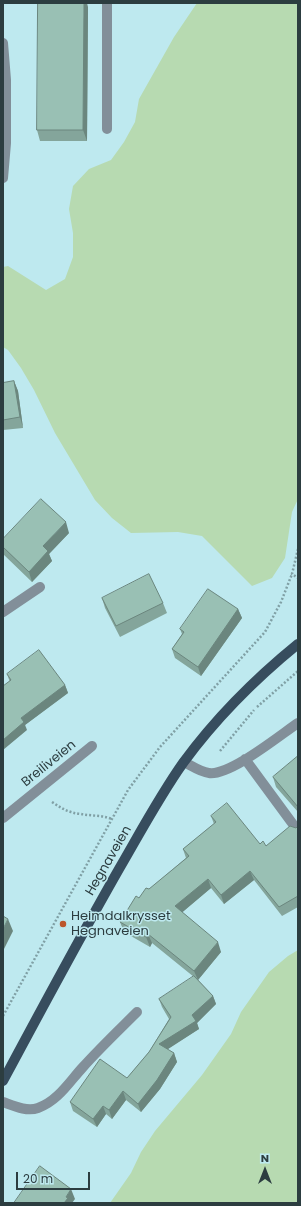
<!DOCTYPE html>
<style>
body{margin:0}
#map{position:relative;width:301px;height:1206px;overflow:hidden;background:#bee9ef;font-family:Poppins,sans-serif}
canvas{display:block}
.frame{position:absolute;inset:0;border:4px solid #2c3d40;pointer-events:none}
.north{position:absolute;left:245px;top:1150px;width:40px;height:40px;-webkit-text-stroke:3px #bee9ef;paint-order:stroke;rotate:0deg;font-size:11px;font-weight:700;line-height:16px;text-align:center;color:#2c3d40}
.north::after{content:'';display:block;margin:auto;width:14px;height:18px;background:#2c3d40;clip-path:polygon(50% 0,100% 100%,50% 72%,0 100%)}
.scale{position:absolute;left:16px;top:1172px;width:74px;height:18px;box-sizing:border-box;border:2px solid #2c3d40;border-top:0;padding-left:5px;font-size:12px;line-height:14px;white-space:nowrap;color:#2c3d40;-webkit-text-stroke:3px #bee9ef;paint-order:stroke}
</style>
<div id="map">
<canvas width="301" height="1206"></canvas>
<div class="frame"></div>
<div class="north">N</div>
<div class="scale">20 m</div>
</div>
<script>
const ctx = document.querySelector('canvas').getContext('2d');
ctx.lineJoin = 'round';
function fillPath(path, color) {
  ctx.fillStyle = color;
  ctx.fill(path, 'evenodd');
}
function stroke(path, color, width, dash) {
  ctx.strokeStyle = color;
  ctx.lineWidth = width;
  ctx.lineCap = dash ? 'butt' : 'round';
  ctx.setLineDash(dash || []);
  ctx.stroke(path);
}
function label(font, color, halo, rows, align = 'center') {
  ctx.font = font + ' Poppins,sans-serif';
  ctx.lineWidth = 3;
  ctx.setLineDash([]);
  ctx.textBaseline = 'middle';
  ctx.strokeStyle = halo;
  ctx.fillStyle = color;
  for (const [text, x, y, turn = 0] of rows) {
    ctx.save();
    ctx.translate(x, y);
    ctx.rotate((+turn || 0) * Math.PI / 180);
    ctx.textAlign = isNaN(turn) ? turn : align;
    if (halo) ctx.strokeText(text, 0, 0);
    ctx.fillText(text, 0, 0);
    ctx.restore();
  }
}
fillPath(new Path2D(`
 M197 3H298V499L292 512 285 558 272 578 252 586 202 536 178 532 131 533 112 518 95 500 55 433 34 390 21 368 8 350 3 347V267L8 266 46 290 65 279 73 257V233L69 209 73 186 89 169 111 160 124 142 135 122 139 99 174 37Z
 M298 950V1203H110L131 1173 141 1152 155 1131 202 1075 231 1034 241 1012 269 972 288 956Z`), '#b7dab1');
stroke(new Path2D(`
 M298 549 292 574 298 578
 M257 707 298 671
 M220 751 254 710
 M52 802C61 808 69 813 81 814 91 816 102 815 112 819
 M3 1016 128 790 160 747 265 632 281 602 292 574`), '#80a0a5', 2.5, [2, 2]);
stroke(new Path2D(`
 M107 3V129
 M3 43 6 80V143L3 178
 M3 612 40 587
 M245 759 298 831
 M184 762C192 766 200 772 209 773 230 776 280 735 298 723
 M3 818 92 746
 M3 1102C14 1106 27 1112 38 1108 58 1101 70 1081 83 1067 100 1048 119 1030 137 1012`), '#828f99', 10);
stroke(new Path2D(`
 M3 1081C41 1010 79 939 119 869 140 833 159 797 183 763 216 718 255 679 298 644`), '#374d5e', 10);
fillPath(new Path2D(`
 M88 7 87 141H40L37 130Z
 M14 381 18 391 23 428 3 430V383Z
 M69 533 49 554 52 561 32 582 3 554V539Z
 M102 598 163 603 167 613 120 637 105 608Z
 M238 609 242 618 201 676 175 658 172 649 182 634 180 629Z
 M7 674 65 685 68 693 25 725 27 730Z
 M298 756V812L276 787 273 777Z
 M211 816 260 844 266 846 298 826V907L282 916 254 880 224 904 211 888 182 912 221 952 198 980 213 996 216 1004 197 1023 199 1029 167 1049 174 1053 177 1062 160 1089 141 1112 126 1100 112 1119 106 1114 97 1127 73 1111 70 1102 127 1078 149 1052 169 1019 162 1007 159 999 194 977 152 943 150 947 124 932 120 922 139 898 186 858 183 849 214 824Z`), '#84a59b');
fillPath(new Path2D(`
 M84 3H87L88 7 87 141 83 130Z
 M14 381 18 391 23 428 20 417Z
 M66 522 69 533 49 554 52 561 32 582 29 572 43 546Z
 M238 609 242 618 201 676 198 667Z
 M65 685 68 693 25 725 27 730 3 750V740L21 718Z
 M250 871 254 880 224 904 221 895Z
 M208 879 211 888 178 916 175 906Z
 M8 919 13 931 3 951V929Z
 M148 934 152 943 150 947 146 937Z
 M218 942 221 952 198 980 194 971Z
 M213 996 216 1004 197 1023 199 1029 162 1053 159 1044 192 1015Z
 M174 1053 177 1062 160 1089 141 1112 138 1104Z
 M123 1091 126 1100 112 1119 109 1110Z
 M103 1106 106 1114 97 1127 93 1119Z
 M71 1189 75 1199 72 1203H64L66 1197Z`), '#6b867e');
const building = new Path2D(`
 M38 3H84L83 130H37Z
 M14 381 20 417 3 420V383Z
 M41 499 66 522 43 546 48 551 29 572 3 547V539Z
 M149 574 163 603 116 626 102 598Z
 M208 589 238 609 198 667 172 649 184 632 180 629Z
 M39 650 65 685 21 718 24 722 3 740V686L11 680 7 674Z
 M298 756V807L273 777Z
 M227 803 260 844 263 841 266 846 290 826 296 828 298 826V896L279 907 250 871 221 895 208 879 175 906 218 942 194 971 148 934 146 937 120 922 136 896 139 898 146 888 149 889 189 856 183 849 216 822 211 816Z
 M3 916 8 919 3 929Z
 M194 976 213 996 192 1015 196 1021 159 1044 174 1053 157 1080 138 1104 123 1091 109 1110 103 1106 93 1119 70 1102 100 1059 127 1078 149 1052 171 1017 159 999Z
 M40 1166 71 1189 66 1197 68 1198 64 1203H14Z`);
fillPath(building, '#99c0b4');
stroke(building, '#6b867e', 1);
for (const [x, y, r, color] of [
 [63,924,4,"#bc562b"]
]) {
  const dot = new Path2D();
  dot.arc(x, y, r, 0, 2 * Math.PI);
  ctx.fillStyle = color;
  ctx.fill(dot);
  stroke(dot, '#bee9ef', 1.5);
}
label('13px', '#2c3d40', '#bee9ef', [
 ["Breiliveien",49,764,-39],
 ["Hegnaveien",109,861,-60]
]);
label('13px', '#2c3d40', '#bee9ef', [
 ["Heimdalkrysset",71,917],
 ["Hegnaveien",71,932]
], 'left');
</script>
